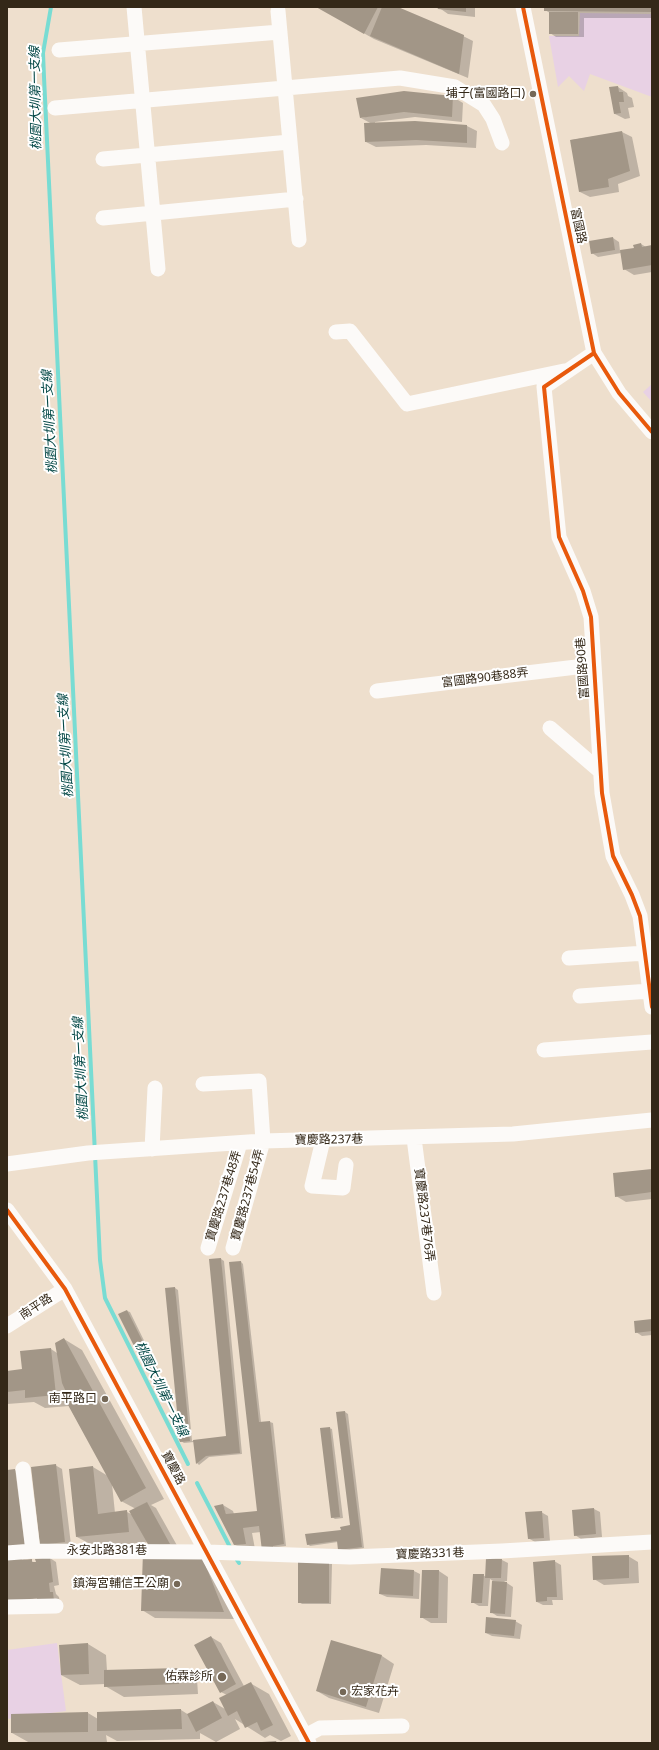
<!DOCTYPE html>
<meta charset="utf-8">
<style>
body{margin:0}
#map{position:relative;width:659px;height:1750px;overflow:hidden;background:#eedfcd;font-family:"Noto Sans",sans-serif}
canvas{display:block}
.frame{position:absolute;inset:0;border:8px solid #342818;pointer-events:none}
</style>
<div id="map">
<canvas width="659" height="1750"></canvas>
<div class="frame"></div>
</div>
<script>
const ctx = document.querySelector('canvas').getContext('2d');
ctx.lineJoin = 'round';
function fillPath(path, color) {
  ctx.fillStyle = color;
  ctx.fill(path, 'evenodd');
}
function stroke(path, color, width, dash) {
  ctx.strokeStyle = color;
  ctx.lineWidth = width;
  ctx.lineCap = dash ? 'butt' : 'round';
  ctx.setLineDash(dash || []);
  ctx.stroke(path);
}
function label(font, color, halo, rows, align = 'center') {
  ctx.font = font + ' "Noto Sans","Noto Sans TC",sans-serif';
  ctx.lineWidth = 4;
  ctx.setLineDash([]);
  ctx.textBaseline = 'middle';
  ctx.strokeStyle = halo;
  ctx.fillStyle = color;
  for (const [text, x, y, turn = 0] of rows) {
    ctx.save();
    ctx.translate(x, y);
    ctx.rotate((+turn || 0) * Math.PI / 180);
    ctx.textAlign = isNaN(turn) ? turn : align;
    if (halo) ctx.strokeText(text, 0, 0);
    ctx.fillText(text, 0, 0);
    ctx.restore();
  }
}
fillPath(new Path2D(`
 M580 13 652 14V97L590 74 584 91 569 76 558 87 549 36H579Z
 M652 384V402L643 392Z
 M57 1643 66 1711 7 1719V1650Z`), '#e8d1e4');
fillPath(new Path2D(`
 M318 7H395L463 36 473 41 468 78 374 39Z
 M438 7H475V17L448 14Z
 M545 7H652V18H584V37H556L550 33V13L545 10Z
 M618 87 627 93 628 96 632 98 634 107 628 108 630 118 625 119 615 114Z
 M453 97 463 103 462 122 415 117 375 122V124L467 126 477 131 476 148 426 145 376 147 366 142 372 124 361 118Z
 M622 132 632 137 640 176 618 184 619 192 590 197 580 192 571 140Z
 M613 238 619 242 620 251 635 249 641 244 646 247 652 246V272L634 275 624 269 621 253 598 257 592 253Z
 M652 1170V1199L626 1202 616 1196Z
 M221 1259 224 1261 242 1454 209 1457 199 1465 197 1463 194 1442 184 1443 181 1441 175 1288 178 1290 192 1441 227 1437Z
 M241 1262 243 1264 261 1422H270L273 1423 286 1546 275 1547V1551L261 1532 252 1533 255 1549 245 1550 235 1545 223 1505 233 1511 234 1514 258 1512Z
 M127 1311 130 1312 158 1369 150 1373 148 1371Z
 M652 1320V1335L642 1336 636 1332Z
 M64 1339 82 1350 164 1499 151 1505 156 1508 179 1549 148 1542 96 1547 77 1537 93 1467 108 1476 69 1406 45 1408 34 1402 7 1404V1372L23 1370 51 1349 57 1353ZM112 1484 121 1501 136 1509 133 1515 127 1512 115 1513Z
 M345 1412 348 1414 364 1548 342 1551 338 1542 310 1546 308 1544 351 1526Z
 M329 1428 332 1429 343 1518 335 1519 332 1517Z
 M55 1465 62 1469 71 1545 41 1544Z
 M15 1470 21 1474 31 1550 7 1553V1471Z
 M594 1509 600 1512 602 1537 581 1539 575 1535Z
 M541 1512 548 1516 550 1541 535 1542 528 1538Z
 M628 1556 638 1562 639 1583 604 1585 594 1579Z
 M21 1558 37 1563 50 1558 56 1562 59 1585 54 1586 56 1594 59 1597 60 1604 9 1601 7 1560Z
 M502 1560 508 1563 507 1581H504L513 1587 511 1617 497 1616 491 1612 493 1581 490 1579 488 1606H479L472 1602 483 1575 486 1577Z
 M554 1561 561 1565 563 1600H552L553 1605H543L537 1602Z
 M299 1562 332 1564 331 1604H302L299 1602Z
 M214 1565 236 1619 155 1618 142 1610Z
 M382 1569 414 1571 420 1574 419 1599 387 1597 380 1594Z
 M439 1571 448 1577 447 1623H431L421 1617Z
 M515 1621 522 1625 520 1639 492 1636 486 1633Z
 M211 1637 221 1643 244 1686 250 1683 269 1694 291 1736 281 1741 270 1735 265 1738 235 1719 240 1729 216 1742 200 1733V1739L117 1741 106 1735 107 1742 30 1743 12 1733 88 1713 98 1719 181 1710 189 1715 213 1702 225 1709 227 1695 221 1692Z
 M332 1641 382 1656 394 1664 379 1713 329 1698 317 1691Z
 M88 1644 106 1655 107 1671 179 1669 197 1679 198 1694 124 1697 105 1686V1684L80 1685 61 1675Z`), '#0003');
stroke(new Path2D(`
 M51 7 43 53 44 77 100 1260 105 1298 188 1464
 M197 1483 231 1549
 M235 1557 239 1563`), '#78dcd3', 4);
fillPath(new Path2D(`
 M316 7H378L364 34Z
 M382 7H398L464 35 459 74 370 36Z
 M437 7H466V12L438 9Z
 M544 7H652V12L544 11Z
 M549 12H578V34H549Z
 M618 86 619 92H623L624 102H619L621 113 614 114 609 87Z
 M404 91 453 96 452 117 404 112 360 118 356 98Z
 M415 121 467 125V143L416 140 365 142 364 123Z
 M622 131 630 171 608 179 609 187 579 192 570 140Z
 M613 237 615 250 591 254 589 241Z
 M641 243 642 247 652 245V265L623 270 620 250 634 248 633 245Z
 M652 1169V1192L615 1197 613 1173Z
 M221 1258 240 1453 206 1456 196 1464 193 1440 226 1436 209 1259Z
 M241 1261 259 1422 270 1421 284 1544 273 1546V1550L262 1551 259 1526 243 1528 246 1544 234 1545 214 1506 223 1504 226 1514 257 1511 229 1262Z
 M175 1287 190 1441 180 1442 176 1432H179L165 1288Z
 M127 1310 156 1368 147 1372 118 1314Z
 M652 1319V1331L635 1333 634 1321Z
 M64 1338 146 1488 121 1502 62 1394 66 1392 62 1383 55 1343Z
 M51 1348 56 1395 25 1398V1390L7 1392V1371L22 1369 20 1351Z
 M345 1411 362 1547 338 1550 337 1541 307 1545 305 1534 341 1530 340 1527 350 1525 336 1412Z
 M330 1427 340 1517 331 1518 320 1428Z
 M56 1464 65 1542 40 1545 31 1467Z
 M93 1466 98 1514 127 1510 129 1532 76 1537 69 1469Z
 M15 1469 25 1547 7 1549V1470Z
 M147 1502 170 1544 149 1546 129 1511Z
 M594 1508 596 1534 574 1536 572 1510Z
 M542 1511 544 1538 528 1539 525 1512Z
 M143 1552 202 1556 224 1612 141 1611Z
 M629 1555V1578L593 1580 592 1556Z
 M21 1557 22 1560 32 1559V1562H36L35 1559 50 1557 53 1582 49 1583 50 1592H53L54 1601 37 1603V1598L8 1602 7 1559Z
 M486 1558 502 1559 501 1578H485Z
 M555 1560 557 1597H547V1601L536 1602 533 1562Z
 M298 1561H329V1603H298Z
 M381 1568 414 1570 413 1596 379 1594Z
 M422 1570H439L438 1618H420Z
 M473 1574H484L482 1603H471Z
 M492 1581 507 1582 505 1614 490 1613Z
 M486 1617 516 1620 514 1636 485 1633Z
 M211 1636 236 1684 220 1693 194 1645Z
 M331 1640 382 1655 366 1707 316 1691Z
 M88 1643 89 1674 61 1675 59 1645Z
 M179 1668V1684L104 1687V1670Z
 M251 1682 273 1725 261 1731 257 1722 245 1728 237 1711 228 1716 219 1698Z
 M213 1701 222 1718 196 1732 187 1714Z
 M181 1709 182 1729 97 1731V1712Z
 M88 1712V1732L11 1733V1714Z
 M276 1741 277 1743H262V1742Z`), '#a29687');
stroke(new Path2D(`
 M134 7 158 269
 M523 7 594 353 619 393 652 432
 M278 11 299 240
 M59 50 280 32
 M55 108 400 78 455 87 484 105 493 119 502 143
 M103 159 290 142
 M103 218 296 199
 M336 332 350 331 407 404 564 371
 M594 353 544 387 559 537 583 591 591 617 602 793 613 856 632 895 640 916 652 1007
 M377 691 593 665
 M550 728 600 771
 M569 958 646 953 652 951
 M580 996 650 991
 M544 1050 652 1042
 M203 1084 259 1081 263 1141 233 1248
 M414 1138 434 1293
 M323 1140 312 1186 343 1188 346 1165
 M152 1149 155 1088
 M7 1164 88 1153 263 1141 513 1134 652 1120
 M7 1210 65 1289 309 1743
 M208 1248 240 1143
 M7 1326 65 1289
 M23 1469 33 1551
 M7 1553 33 1551 207 1552 350 1557 502 1551 652 1542
 M7 1607 56 1606
 M305 1736 320 1728 402 1726`), '#fcfaf8', 15);
stroke(new Path2D(`
 M523 7 594 353 619 393 652 432
 M594 353 544 387 559 537 583 591 591 617 602 793 613 856 632 895 640 916 652 1007
 M7 1210 65 1289 309 1743`), '#e8590c', 4);
for (const [x, y, r, color] of [
 [533,94,4,"#756857"],
 [105,1399,4,"#756857"],
 [177,1584,4,"#756857"],
 [222,1677,5,"#756857"],
 [343,1692,4,"#756857"]
]) {
  const dot = new Path2D();
  dot.arc(x, y, r, 0, 2 * Math.PI);
  ctx.fillStyle = color;
  ctx.fill(dot);
  stroke(dot, '#fff', 1.5);
}
label('12px', '#342818', '#fff', [
 ["埔子(富國路口)",525,94],
 ["南平路口",97,1399],
 ["鎮海宮輔信王公廟",169,1584],
 ["佑霖診所",213,1677],
 ["宏家花卉",351,1692,"left"]
], 'right');
label('12px', '#342818', '#fff', [
 ["富國路",578,226,78],
 ["富國路90巷",583,668,-94],
 ["富國路90巷88弄",485,678,-7],
 ["寶慶路237巷",329,1140,-1],
 ["寶慶路237巷54弄",248,1195,-75],
 ["寶慶路237巷48弄",224,1196,-73],
 ["寶慶路237巷76弄",424,1215,83],
 ["南平路",36,1307,-33],
 ["寶慶路",173,1468,62],
 ["永安北路381巷",107,1551],
 ["寶慶路331巷",430,1554,-2]
]);
label('italic 13px', '#044846', '#fff', [
 ["桃園大圳第一支線",36,98,-91],
 ["桃園大圳第一支線",50,422,-93],
 ["桃園大圳第一支線",66,746,-93],
 ["桃園大圳第一支線",81,1069,-93],
 ["桃園大圳第一支線",161,1389,64]
]);
</script>
